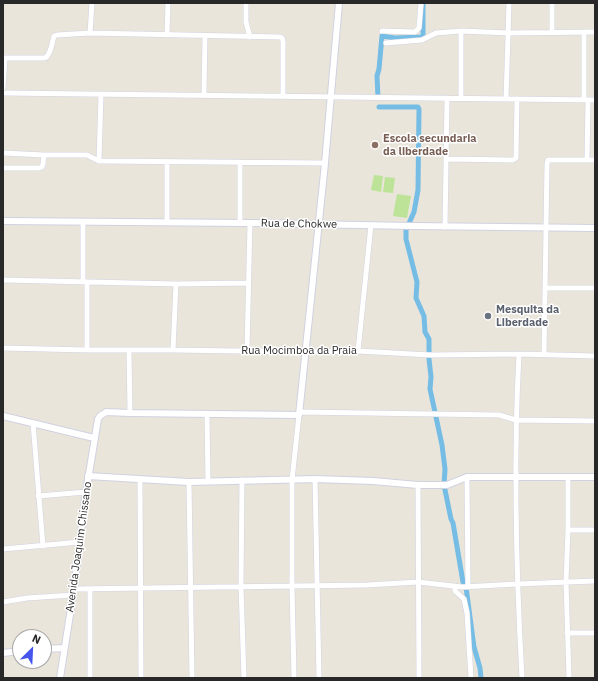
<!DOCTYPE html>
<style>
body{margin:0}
#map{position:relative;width:598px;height:681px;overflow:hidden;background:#eae5db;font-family:"IBM Plex Sans",sans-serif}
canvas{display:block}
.frame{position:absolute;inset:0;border:4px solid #282828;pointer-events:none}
.north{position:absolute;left:12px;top:629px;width:40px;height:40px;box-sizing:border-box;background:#fff;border:1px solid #a9a9a9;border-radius:50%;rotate:24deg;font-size:11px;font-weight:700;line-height:16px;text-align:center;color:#282828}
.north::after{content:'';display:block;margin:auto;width:14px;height:18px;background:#4656ec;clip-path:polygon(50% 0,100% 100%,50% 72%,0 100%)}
</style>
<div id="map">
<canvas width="598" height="681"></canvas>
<div class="frame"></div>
<div class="north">N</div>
</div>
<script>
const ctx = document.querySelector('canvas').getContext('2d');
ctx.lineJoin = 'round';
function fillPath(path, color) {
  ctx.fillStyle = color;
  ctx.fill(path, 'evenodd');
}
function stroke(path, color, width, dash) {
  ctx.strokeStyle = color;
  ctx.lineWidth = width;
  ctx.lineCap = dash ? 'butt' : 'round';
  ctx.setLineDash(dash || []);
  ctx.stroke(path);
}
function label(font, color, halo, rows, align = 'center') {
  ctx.font = font + ' "IBM Plex Sans",sans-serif';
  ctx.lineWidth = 3;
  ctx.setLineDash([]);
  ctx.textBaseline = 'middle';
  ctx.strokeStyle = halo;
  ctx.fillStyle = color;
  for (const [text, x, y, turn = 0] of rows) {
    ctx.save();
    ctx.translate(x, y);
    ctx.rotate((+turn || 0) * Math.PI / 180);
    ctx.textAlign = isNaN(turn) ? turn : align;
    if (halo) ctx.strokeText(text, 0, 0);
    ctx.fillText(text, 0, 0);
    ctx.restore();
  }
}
fillPath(new Path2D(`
 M374 175 383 176 381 192 371 190Z
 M385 177 395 178 393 193 383 192Z
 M397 194 411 196 407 218 393 216Z`), '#bce397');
stroke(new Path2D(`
 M378 97 377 76 379 69 382 36 395 38 423 37V3
 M379 107H418L419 109 418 190 414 212 406 230V239L417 282 416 298 424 316 425 332 429 339V359L431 377 430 389 442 445 445 469 444 485 451 519 453 523 463 582 466 587 474 647 480 668 481 678`), '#75bde5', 5);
const minor = new Path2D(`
 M246 3V22L250 37
 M552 3V31
 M382 31 415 32 419 28 421 3
 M584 32V100
 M90 33 92 3
 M167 35 168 3
 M386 43 422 40 436 33 461 31 509 33 595 32
 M3 58H45C51 54 52 43 54 36L57 35 90 33 280 37 282 38 283 41V95
 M3 88 5 58
 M3 93 595 100
 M204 95 205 36
 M461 98V31
 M506 99 509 3
 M3 153 44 155H87L99 161 325 163
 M446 159 513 160 516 158 517 99
 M587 160 588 100
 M99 161 101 94
 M3 168H39L42 167 43 164 44 155
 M83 222V282
 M167 222V162
 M240 223V162
 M445 227 447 98
 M3 280 176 284 248 283
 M87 282V350
 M545 288H595
 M3 348 87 350H173L305 352 358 351 430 355 519 354 595 356
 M129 350 130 413
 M173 350 176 284
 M247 350 250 223
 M358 351 371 225
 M519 354C513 462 516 570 522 678
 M544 355 547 164 548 160H595
 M300 412 499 415 516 420 595 421
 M207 414 208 481
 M33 423 43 546
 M467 477 468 587
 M568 477V530L566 582 569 678
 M140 479 141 678
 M315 479 319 678
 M242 480 241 586 244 678
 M189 482 192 678
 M418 485 419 678
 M38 496 86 492
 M568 530H595
 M3 549 80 542
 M455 586V591L464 599 467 613 471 678
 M74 589 367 585 418 582 462 587 517 584 595 581
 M90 589V678
 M3 602 27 598 73 595
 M567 633H595
 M294 678 292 586V480L299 415`);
const tertiary = new Path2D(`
 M3 221 250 223 413 226 595 228
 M3 416 94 438
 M88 476 189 482 315 479 373 481 418 485H447L467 477H595
 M44 649 64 648
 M3 653 20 651
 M60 678 74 589 86 492 98 419 100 416 106 412 130 413 299 415 325 163 339 3`);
stroke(minor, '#d0d2e0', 6);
stroke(tertiary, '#d0d2e0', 8);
stroke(minor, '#fff', 5);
stroke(tertiary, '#fff', 6);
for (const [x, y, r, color] of [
 [375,145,4,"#8d6e63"],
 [488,316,4,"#6b7280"]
]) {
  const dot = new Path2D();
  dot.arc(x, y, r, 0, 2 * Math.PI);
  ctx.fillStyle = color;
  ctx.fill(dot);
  stroke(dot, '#fff', 1.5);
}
label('bold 11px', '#785e54', '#fff', [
 ["Escola secundaria",383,139],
 ["da liberdade",383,152]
], 'left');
label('11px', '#282828', '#fff', [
 ["Rua de Chokwe",299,224,1],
 ["Rua Mocimboa da Praia",299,351],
 ["Avenida Joaquim Chissano",79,547,-82]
]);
label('bold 11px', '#5b616d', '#fff', [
 ["Mesquita da",496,310],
 ["Liberdade",496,323]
], 'left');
</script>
